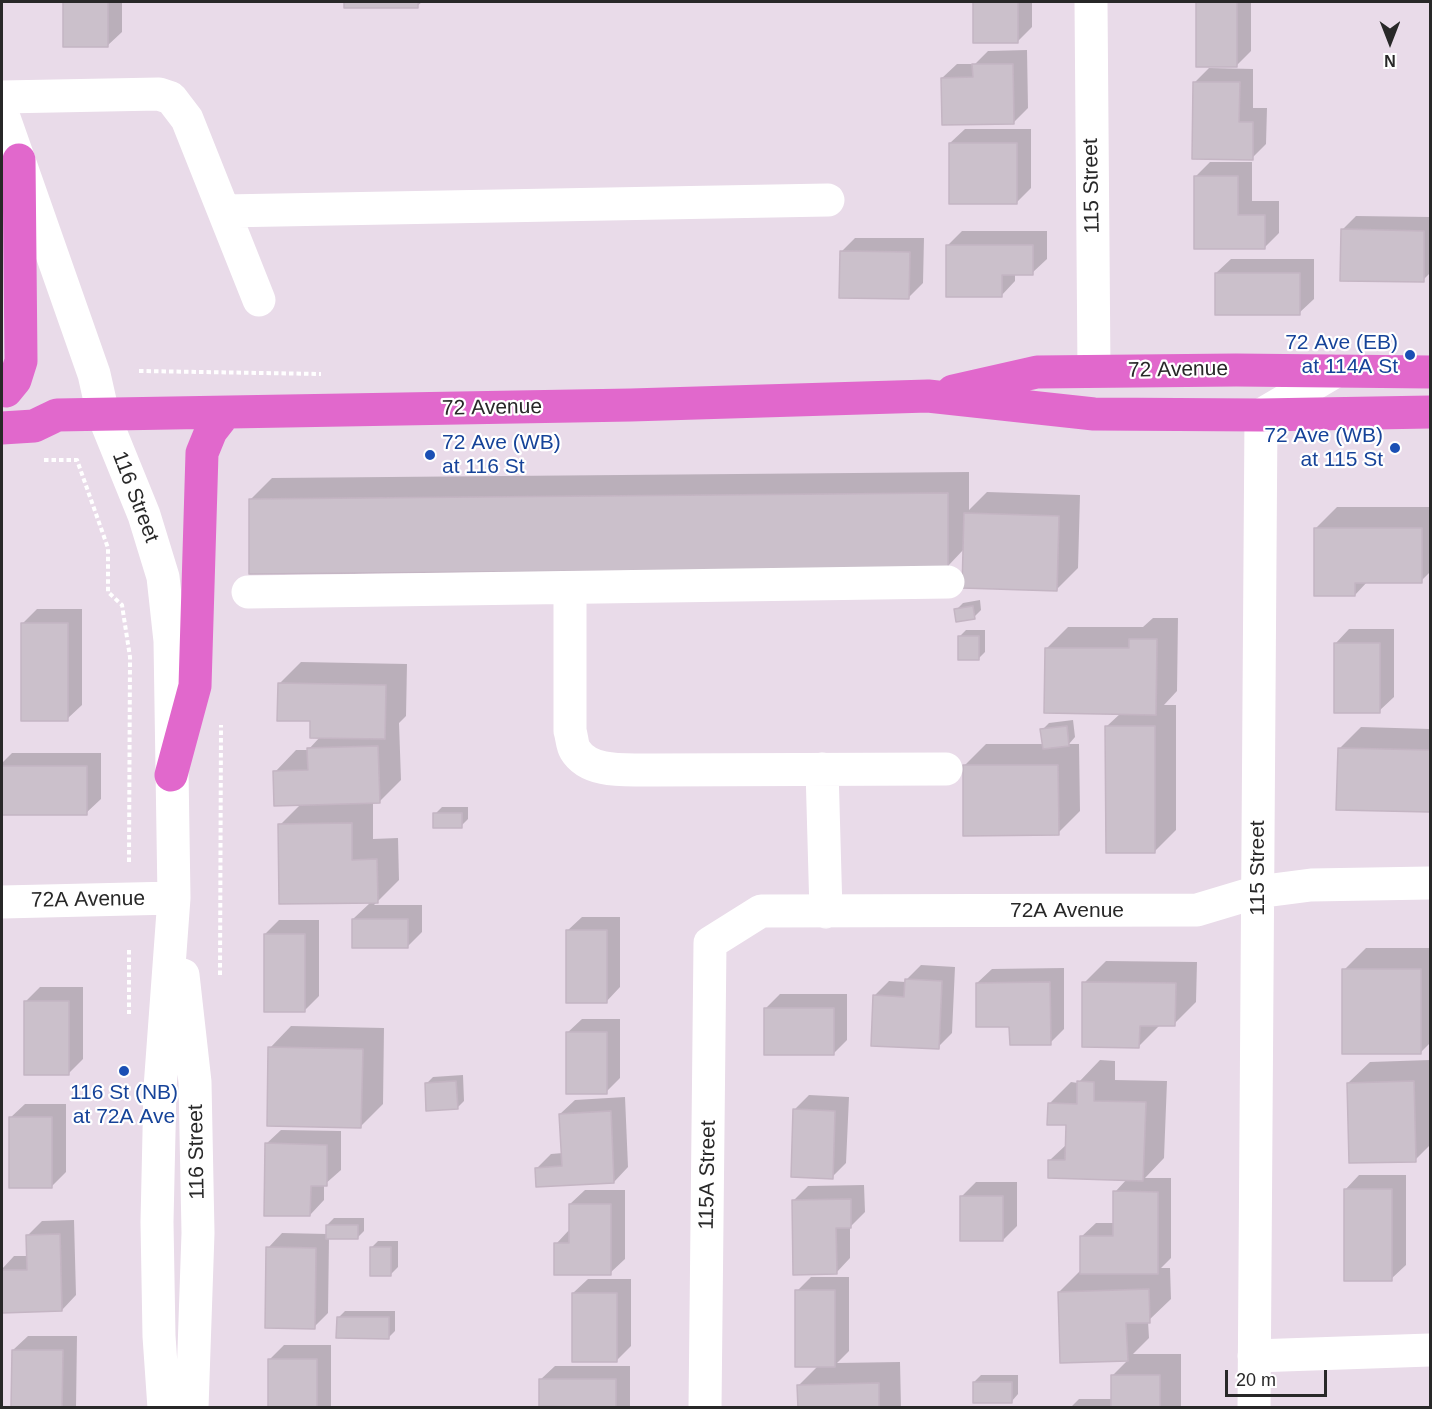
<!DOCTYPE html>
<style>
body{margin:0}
#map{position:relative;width:1432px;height:1409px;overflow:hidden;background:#e9dbe9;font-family:Arial,sans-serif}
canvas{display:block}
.frame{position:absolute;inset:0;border:3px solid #282828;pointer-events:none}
.north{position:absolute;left:1360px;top:12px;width:60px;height:60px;-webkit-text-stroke:4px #fff;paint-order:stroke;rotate:180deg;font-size:16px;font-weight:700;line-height:24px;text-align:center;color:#282828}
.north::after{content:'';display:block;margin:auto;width:21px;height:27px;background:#282828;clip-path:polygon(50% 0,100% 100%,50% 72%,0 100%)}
.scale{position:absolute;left:1225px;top:1370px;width:102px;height:27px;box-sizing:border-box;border:3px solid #282828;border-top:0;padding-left:8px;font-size:18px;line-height:21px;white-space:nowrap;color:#282828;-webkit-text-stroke:4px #fff;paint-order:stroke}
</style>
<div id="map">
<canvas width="1432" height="1409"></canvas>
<div class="frame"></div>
<div class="north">N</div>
<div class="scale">20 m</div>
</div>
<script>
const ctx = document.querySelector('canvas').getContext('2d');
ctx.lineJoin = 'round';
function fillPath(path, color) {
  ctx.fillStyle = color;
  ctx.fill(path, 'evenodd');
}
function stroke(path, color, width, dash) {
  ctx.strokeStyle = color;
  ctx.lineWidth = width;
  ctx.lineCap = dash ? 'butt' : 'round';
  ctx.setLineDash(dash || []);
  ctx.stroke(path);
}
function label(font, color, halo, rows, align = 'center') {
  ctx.font = font + ' Arial,sans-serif';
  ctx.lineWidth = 4.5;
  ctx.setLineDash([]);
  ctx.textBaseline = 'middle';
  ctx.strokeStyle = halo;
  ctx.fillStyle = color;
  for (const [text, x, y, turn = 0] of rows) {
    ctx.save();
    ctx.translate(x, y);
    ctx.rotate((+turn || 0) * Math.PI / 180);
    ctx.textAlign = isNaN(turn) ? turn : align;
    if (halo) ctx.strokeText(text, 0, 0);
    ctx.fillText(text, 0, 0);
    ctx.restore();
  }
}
fillPath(new Path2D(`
 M65 2H122V32L107 46H65Z
 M345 2H422L417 6H345Z
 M974 2H1032V27L1018 41H974Z
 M1197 2H1251V51L1237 65H1197Z
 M1027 50 1028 108 1013 123 942 78 957 64H975L988 51Z
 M1209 68 1253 69V108H1267L1266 144 1252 158 1195 82Z
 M965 129H1031V188L1016 203 950 143Z
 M1210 162H1252V201H1279V233L1265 247 1195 177Z
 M1356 216 1430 217V273L1423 280 1342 230Z
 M962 231H1047V259L1032 273H1015V281L1001 296 948 245Z
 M855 238H924L923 283 909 297 841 252Z
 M1231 259H1314V299L1299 313 1216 273Z
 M969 472V510L987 492 1080 495 1078 568 1056 590 964 549 948 566 250 500 272 478Z
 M1337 507H1430V572L1421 581H1368L1355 595 1315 529Z
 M980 600 981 610 974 617 956 610 963 603Z
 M37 609H82V705L67 719 22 624Z
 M1153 618H1178L1177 691 1164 705H1176V830L1155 851 1107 726 1121 713 1047 648 1068 627H1143Z
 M1349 629H1394V697L1379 711 1335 644Z
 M966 630H985V652L978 659 959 637Z
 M301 662 407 664 406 716 399 723 401 780 379 802H373V839L398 838 399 880 374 905H422V932L407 947 353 919 371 902 280 825 301 804 275 772 296 750H308L320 737 312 720 279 684Z
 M1073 720 1075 737 1069 744H1079L1080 811 1058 833 964 766 986 744H1043L1042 730 1049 723Z
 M1361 727 1430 729V811L1338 809 1339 749Z
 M12 753H101V799L86 813H2V763Z
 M442 807H468V819L461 826 435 814Z
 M582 917H620V987L606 1002 567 931Z
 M279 920H319V996L305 1010 265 934Z
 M1366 948H1430V1043L1420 1053 1344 970Z
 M1106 961 1197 962 1196 1002 1174 1024H1161L1139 1046 1084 983Z
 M921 965 955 967 952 1033 938 1047 874 996 889 981 906 982V980Z
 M1064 968V1029L1050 1043 1011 1025 977 983 992 969Z
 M40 987H83V1059L68 1074 26 1001Z
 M780 994H847V1040L833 1054 766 1008Z
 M582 1019H620V1078L606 1092 567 1033Z
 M291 1026 384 1028 383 1104 361 1126 270 1048Z
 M1100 1060 1115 1061V1080L1167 1081 1164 1158 1145 1178H1171V1258L1161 1268H1170L1171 1299 1148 1321 1149 1338 1133 1354H1181V1408H1070L1079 1399H1112V1376L1128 1360 1059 1292 1081 1270V1237L1096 1223H1115V1192L1127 1179 1050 1160 1067 1144V1124L1049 1104 1071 1082 1078 1083Z
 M1430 1060V1145L1415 1160 1348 1083 1370 1062Z
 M463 1075 464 1101 457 1108 426 1084 433 1077Z
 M809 1095 849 1097 846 1163 832 1177 794 1110Z
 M625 1097 628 1167 614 1182 537 1168 551 1154 563 1153 560 1114 575 1100Z
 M25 1104H66V1172L52 1186 10 1118Z
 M281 1130 341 1131V1170L324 1185V1200L310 1215 266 1144Z
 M1359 1175H1406V1265L1391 1279 1345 1190Z
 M976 1182H1017V1226L1003 1240 962 1196Z
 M864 1185 865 1212 850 1227V1258L836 1273 794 1200 808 1186Z
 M585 1190H625V1259L610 1273 556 1244 570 1229V1204Z
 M334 1218H364V1231L357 1238H329L328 1313 314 1327 268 1248 282 1233 327 1234V1225Z
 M74 1220 76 1295 62 1310 2 1311V1269L14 1256H28L27 1236 42 1221Z
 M378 1241H398V1267L391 1274 371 1248Z
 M811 1277H849V1351L837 1363 900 1362 901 1408H799V1385L819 1365 797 1291Z
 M588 1279H631V1346L617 1360 573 1293Z
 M345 1311H395V1331L388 1338 338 1318Z
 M28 1336H77L76 1408H12L13 1350Z
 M284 1345H331V1408H270V1359Z
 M555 1366H630V1408H569V1404L540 1380Z
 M981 1375H1018V1394L1012 1401 974 1382Z`), '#0003');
const building = new Path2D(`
 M63 2H108V47H63Z
 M344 2H418V8H344Z
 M973 2H1018V43H973Z
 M1196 2H1237V67H1196Z
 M972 64H1013L1014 124 942 125 941 78 973 77Z
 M1193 82H1240L1239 122H1253V160L1192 159Z
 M949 143H1017V204H949Z
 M1194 176H1238V215H1265V249H1194Z
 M1341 229 1424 231V282L1340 281Z
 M946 245H1033V275H1002V297H946Z
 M840 251 910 252 909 299 839 298Z
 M1215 273H1300V315H1215Z
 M948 493V568L249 574V499Z
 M964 513 1059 516 1057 591 962 588Z
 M1314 528H1422V583H1355V596H1314Z
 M973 606 975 619 956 622 954 609Z
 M21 623H68V721H21Z
 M958 636H979V660H958Z
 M1129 639H1157L1156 715 1044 713 1045 648H1129Z
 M1334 643H1380V713H1334Z
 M278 683 386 685 385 739 310 738V721H277Z
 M1067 726 1069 746 1043 749 1040 729Z
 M1105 726H1155V853H1106Z
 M378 746 380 803 274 806 273 771 308 770 307 748Z
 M1338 748 1430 750V812L1336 810Z
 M963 765H1058L1059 835 963 836Z
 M2 766H87V815H2Z
 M433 813H462V828H433Z
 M352 823V860L377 859 378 903 279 904 278 824Z
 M352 919H408V948H352Z
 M566 930H607V1003H566Z
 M264 934H305V1012H264Z
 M1342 969H1421V1054H1342Z
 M905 979 942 981 939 1049 871 1046 873 995 904 997Z
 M1050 982 1051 1045H1010L1009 1027H976V983Z
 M1082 982 1176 983 1175 1026H1140L1139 1048 1082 1047Z
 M24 1001H69V1075H24Z
 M764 1008H834V1055H764Z
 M566 1032H607V1094H566Z
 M268 1047 363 1049 361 1128 267 1126Z
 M456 1081 458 1109 426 1111 425 1083Z
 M1077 1081 1094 1082V1101L1146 1102 1143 1181 1048 1178V1160H1065L1066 1125H1047L1048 1103 1077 1104Z
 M1414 1081 1416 1162 1349 1163 1347 1083Z
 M793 1109 835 1111 833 1179 791 1177Z
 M611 1111 614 1183 536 1187 535 1168 562 1166 559 1114Z
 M9 1117H52V1188H9Z
 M265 1143 327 1145V1186H311L310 1216H264Z
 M1344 1189H1392V1281H1344Z
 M1113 1191 1158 1192V1274H1080V1236H1113Z
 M960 1196H1003V1241H960Z
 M851 1199V1228H836L837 1274 793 1275 792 1200Z
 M569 1204H611V1275H554V1243H569Z
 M326 1225H358V1239H326Z
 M60 1234 62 1311 2 1313V1270H27L26 1235Z
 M266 1247 316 1248 315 1329 265 1328Z
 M370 1247H391V1276H370Z
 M1149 1289 1150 1323H1126L1128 1361 1060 1363 1058 1292Z
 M795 1290H835V1367H795Z
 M572 1293H617V1362H572Z
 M337 1317H389V1339L336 1338Z
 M12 1350H63L62 1408H11Z
 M268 1359H317V1408H268Z
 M1111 1375H1160V1408H1111Z
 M539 1379H616V1408L539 1406Z
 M973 1382H1012V1403H973Z
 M879 1383V1408H798L797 1385Z`);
fillPath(building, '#cbc0cb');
stroke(building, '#c4b5c3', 1.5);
stroke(new Path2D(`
 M139 371 321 374
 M44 460H77L108 548V592L122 605 130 657 129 862
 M129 950V1014
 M220 975 221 725`), '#fff', 4, [4.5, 3]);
stroke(new Path2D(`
 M1091 2 1094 371
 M2 97 159 94 171 98 187 119 259 300
 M2 112 94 374 103 414 144 515 163 577 170 641 174 898 160 1088 157 1222 159 1336 164 1408
 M224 211 828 200
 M570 588V731C572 737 572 745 575 750 590 775 630 769 654 770L946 769
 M248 592 948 582
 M822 769 826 912
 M2 902 174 898
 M183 975 195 1082 198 1233 192 1408
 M1254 1356 1430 1350
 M705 1408 710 943 761 911 1197 910 1257 892 1311 885 1430 883
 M1254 1408 1261 415 1336 371`), '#fff', 33);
stroke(new Path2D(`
 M6 391 15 380 21 361 19 160
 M953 391 1037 372 1236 370 1430 372
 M2 428 34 426 57 415 631 405 928 396 1094 414 1261 415 1430 412
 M171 775 195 686 202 453 211 431 225 413`), '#e168cc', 33);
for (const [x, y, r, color] of [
 [1410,355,6,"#1a4fb4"],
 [1395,448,6,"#1a4fb4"],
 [430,455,6,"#1a4fb4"],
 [124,1071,6,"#1a4fb4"]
]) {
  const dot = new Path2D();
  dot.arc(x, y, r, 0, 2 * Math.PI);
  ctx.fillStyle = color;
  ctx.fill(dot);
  stroke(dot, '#fff', 2);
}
label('21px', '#282828', '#fff', [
 ["115 Street",1092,186,-91],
 ["72 Avenue",1178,370,-1],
 ["72 Avenue",492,408,-1],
 ["116 Street",135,497,69],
 ["115 Street",1258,868,-90],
 ["72A Avenue",88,900,-1],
 ["72A Avenue",1067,911],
 ["116 Street",197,1152,-91],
 ["115A Street",708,1175,-89]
]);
label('21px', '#164399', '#fff', [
 ["72 Ave (EB)",1398,343],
 ["at 114A St",1398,367],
 ["72 Ave (WB)",1383,436],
 ["at 115 St",1383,460],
 ["72 Ave (WB)",442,443,"left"],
 ["at 116 St",442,467,"left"],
 ["116 St (NB)",124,1093,"center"],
 ["at 72A Ave",124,1117,"center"]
], 'right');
</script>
